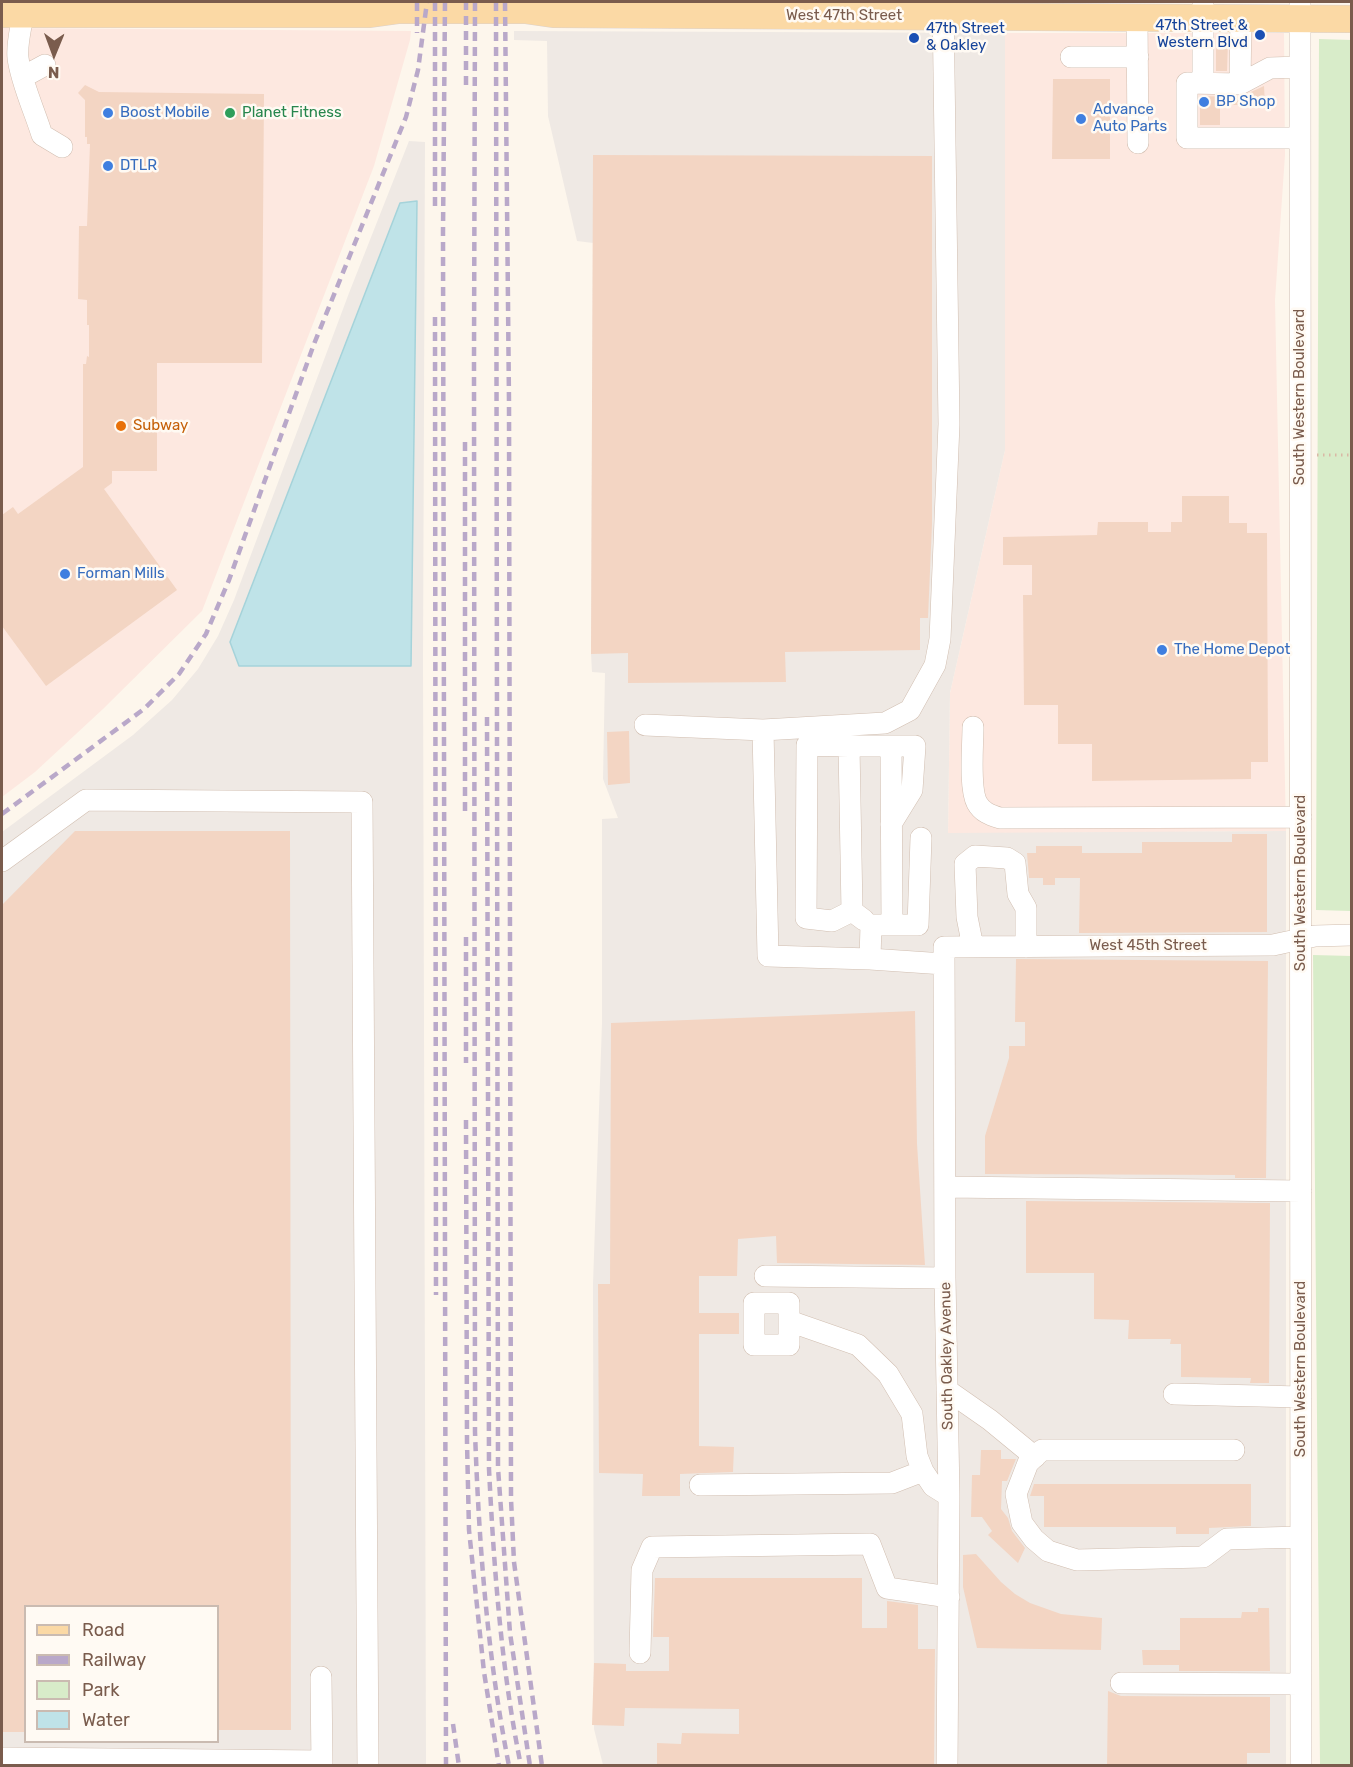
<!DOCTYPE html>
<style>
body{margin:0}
#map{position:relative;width:1353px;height:1767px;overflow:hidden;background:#fdf6ec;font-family:Rubik,sans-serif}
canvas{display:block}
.frame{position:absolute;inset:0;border:3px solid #7a5c4d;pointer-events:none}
.legend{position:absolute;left:24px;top:1605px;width:195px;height:138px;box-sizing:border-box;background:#fffaf3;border:2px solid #cabbb1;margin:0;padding:8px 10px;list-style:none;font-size:18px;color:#7a5c4d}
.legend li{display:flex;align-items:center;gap:12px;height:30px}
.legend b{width:30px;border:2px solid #cabbb1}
.north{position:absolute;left:24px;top:24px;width:60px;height:60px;-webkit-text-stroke:4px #fffaf3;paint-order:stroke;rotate:181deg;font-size:16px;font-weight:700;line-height:24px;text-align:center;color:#7a5c4d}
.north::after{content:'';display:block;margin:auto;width:21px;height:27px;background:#7a5c4d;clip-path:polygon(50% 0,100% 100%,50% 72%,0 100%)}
</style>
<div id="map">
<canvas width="1353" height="1767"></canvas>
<div class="frame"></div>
<ul class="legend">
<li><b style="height:8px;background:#fbd9a5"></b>Road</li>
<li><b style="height:8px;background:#b9a8c9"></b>Railway</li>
<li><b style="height:16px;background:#d8ecc9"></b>Park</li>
<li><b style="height:16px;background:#bfe3e8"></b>Water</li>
</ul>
<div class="north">N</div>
</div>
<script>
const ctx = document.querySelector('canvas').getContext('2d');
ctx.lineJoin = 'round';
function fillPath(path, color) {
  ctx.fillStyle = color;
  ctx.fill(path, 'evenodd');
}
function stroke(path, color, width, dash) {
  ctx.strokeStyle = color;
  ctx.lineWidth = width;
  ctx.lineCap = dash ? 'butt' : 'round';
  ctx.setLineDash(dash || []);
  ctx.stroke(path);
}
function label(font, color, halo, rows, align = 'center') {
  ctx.font = font + ' Rubik,sans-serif';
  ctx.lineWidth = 5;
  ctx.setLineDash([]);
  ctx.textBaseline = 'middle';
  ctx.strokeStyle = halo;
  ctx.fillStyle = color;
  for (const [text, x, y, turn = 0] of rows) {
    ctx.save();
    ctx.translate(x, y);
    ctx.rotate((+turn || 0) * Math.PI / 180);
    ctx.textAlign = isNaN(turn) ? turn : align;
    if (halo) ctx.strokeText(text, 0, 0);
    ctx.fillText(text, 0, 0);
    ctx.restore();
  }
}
fillPath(new Path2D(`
 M2 28 411 31 410 40 374 166 202 611 103 709 35 772 2 797Z
 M1005 33H1284L1285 155 1275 300 1286 831 948 834 950 693 1005 450Z`), '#fde8e0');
fillPath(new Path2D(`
 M514 31 1005 33V450L950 693 948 833 1286 831V1765H603L594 1729 593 1284 602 1023V819L618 818 603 779 605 673 592 672 591 654 593 243 577 241 548 116 547 41 514 40Z
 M409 141 425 142 423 661 426 1765H2V832L133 735 172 700 198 669 218 636 234 600 349 293ZM26 1606H218V1742H26Z`), '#efe9e4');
fillPath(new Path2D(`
 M1319 39 1352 40 1351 911 1316 910Z
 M1313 955 1352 956 1351 1766 1320 1765Z`), '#d8ecc9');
const water = new Path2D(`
 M417 201 411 666H239L230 642 400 203Z`);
fillPath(water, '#bfe3e8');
stroke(water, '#a5d3da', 1.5);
fillPath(new Path2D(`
 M1216 41H1228L1227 71H1216Z
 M1053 79H1110V159H1052Z
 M85 85 99 92 264 94 262 363H157V471H112V483L104 489 177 590 46 686 2 626V515L13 507 18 514 83 467V364H86L87 356 89 357V325H87V300L78 299 79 226H87L90 144H87V137H85V100L78 93Z
 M1264 86 1265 105H1220V125H1200V96L1240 97Z
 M593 155 932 156V524L928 618H920V650L785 652 786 682 628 683V653L591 654Z
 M1182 496H1229V523H1247V533H1267L1268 762H1251V779L1092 781V744H1058V705H1024L1023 595H1032V565H1003V537L1097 535 1098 522H1148V532H1171V522H1182Z
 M629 731 630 783 608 785 607 732Z
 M75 831H290L291 1730H218V1606H26V1732H2V905Z
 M1232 834H1267V932L1079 933 1080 878H1055V885H1043V878H1029L1027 853H1036V846H1082V853H1142V842H1232Z
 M1016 959 1268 961 1266 1178H1235V1175L985 1174V1136L1009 1058V1046H1025V1022H1015Z
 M915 1011 917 1144 925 1265 777 1263 776 1236 738 1239 737 1276H699V1313H739V1334H699V1446L734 1447 733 1472 680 1474V1496H642L643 1474 599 1473 598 1284H610L611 1023Z
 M1026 1201 1270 1203 1269 1383H1250L1251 1378 1181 1377V1344H1170L1171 1339H1128L1129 1320 1094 1319V1273H1026Z
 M981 1450H1001V1459H1016L1007 1481H1002L1001 1509 1008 1518 1012 1531 1025 1548 1018 1563 988 1535 992 1531 982 1517H971L972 1475H980Z
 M1034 1484H1251V1526L1209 1528V1534H1176V1527H1044V1496H1030Z
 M976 1554 1001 1582 1015 1594 1030 1603 1061 1614 1102 1618 1101 1650 977 1648 963 1587V1555Z
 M655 1578H862V1628H887V1601L918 1605V1649H935L934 1766H657V1743L681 1744 682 1733 739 1734V1709L625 1708 624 1726 592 1725 594 1663 626 1664V1671H669V1637H653Z
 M1258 1608H1269L1270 1671H1179V1665H1143L1142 1650H1180V1618H1241L1242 1612H1258Z
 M1108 1691 1121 1696 1270 1697V1753H1247V1766H1107Z`), '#f3d5c3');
const minor = new Path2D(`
 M24 2C24 20 16 40 18 58 21 82 35 112 42 135L62 147
 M1300 2 1301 1766
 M1137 17 1138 143
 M1241 17 1240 84 1270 68 1300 67
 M1071 57H1138
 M23 77 45 65
 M1203 83V2
 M1240 84 1187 83V138H1299
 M645 725 763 730 885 723 910 710 935 665 940 639 949 424 943 2
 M973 727C973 745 969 788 977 803 982 812 990 815 1000 818L1301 817
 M763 730 768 956 870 959
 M849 746 807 745 806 918 832 921 852 911
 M891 824 912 790 915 746H891L892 925
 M921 838 918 925H871L870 959 944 964
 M2 861 86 800 362 802 368 1766
 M864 920 852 911 849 746H891
 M973 947 967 917 965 864 975 856 1007 858 1015 863 1018 894 1026 908V947
 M945 1187 1301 1191
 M765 1276 945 1278
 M754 1303H789V1345H754Z
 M789 1321 858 1345 888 1374 912 1414 917 1456 923 1471
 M947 1390 990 1420 1035 1457
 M1174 1394 1301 1397
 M1234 1450H1042L1028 1463 1016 1494 1022 1523 1034 1539 1048 1551 1077 1560 1203 1557 1227 1539 1301 1537
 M700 1485 892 1483 923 1471 933 1486 949 1496
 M640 1653 642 1570 652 1547 870 1544 887 1588 949 1597
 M321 1677 322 1766
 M1121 1683 1301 1684
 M4 1758 321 1761
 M947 1766 949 1496 945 1278 944 947 1273 945 1315 936 1352 935`);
const major = new Path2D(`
 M2 14H370L399 10H525L553 14 1352 19`);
stroke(minor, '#d1beb0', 22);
stroke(major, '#dad1cd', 28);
stroke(new Path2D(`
 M1317 455H1352`), '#d9b8a5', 3, [1.5, 4.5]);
stroke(minor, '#fff', 21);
stroke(major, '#fbd9a5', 27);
stroke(new Path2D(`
 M417 2V33
 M445 2 443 232 446 1766
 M475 2 474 363 475 1432C479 1545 487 1654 509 1766
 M496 2 498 1468 510 1633 530 1766
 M505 2 509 402 511 1499 514 1562 542 1766
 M466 85V2
 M435 206V2
 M435 317 436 1295
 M465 442V811
 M487 717 489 1469C494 1568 501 1668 521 1766
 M2 814 144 709 179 674 206 634 229 580 314 344 406 117 418 70 427 2
 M466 937V1063
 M466 1120 467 1442 469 1530 484 1672 499 1766
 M453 1724 459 1766`), '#b9a8c9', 4.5, [9, 6]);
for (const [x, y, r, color] of [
 [1260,35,6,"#1a4fb4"],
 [914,38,6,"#1a4fb4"],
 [1204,102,6,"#3f7fe0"],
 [108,113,6,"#3f7fe0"],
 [230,113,6,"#2e9e5b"],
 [1081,119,6,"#3f7fe0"],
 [108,166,6,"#3f7fe0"],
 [121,426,6,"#e8710a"],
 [65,574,6,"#3f7fe0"],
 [1162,650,6,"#3f7fe0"]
]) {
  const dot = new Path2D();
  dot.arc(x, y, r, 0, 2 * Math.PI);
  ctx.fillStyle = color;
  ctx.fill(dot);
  stroke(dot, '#fffaf3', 2);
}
label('15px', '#7a5c4d', '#fffaf3', [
 ["West 47th Street",844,16],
 ["South Western Boulevard",1300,397,-90],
 ["South Western Boulevard",1301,883,-90],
 ["West 45th Street",1148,946],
 ["South Oakley Avenue",947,1356,-91],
 ["South Western Boulevard",1301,1369,-90]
]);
label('15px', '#164399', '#fffaf3', [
 ["47th Street &",1248,26],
 ["Western Blvd",1248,43],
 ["47th Street",926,29,"left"],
 ["& Oakley",926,46,"left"]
], 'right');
label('15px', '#366cbe', '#fffaf3', [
 ["BP Shop",1216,102],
 ["Advance",1093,110],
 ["Auto Parts",1093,127],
 ["Boost Mobile",120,113],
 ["DTLR",120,166],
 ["Forman Mills",77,574],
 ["The Home Depot",1174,650]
], 'left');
label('15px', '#27864d', '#fffaf3', [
 ["Planet Fitness",242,113]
], 'left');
label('15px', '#c56008', '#fffaf3', [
 ["Subway",133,426]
], 'left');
</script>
